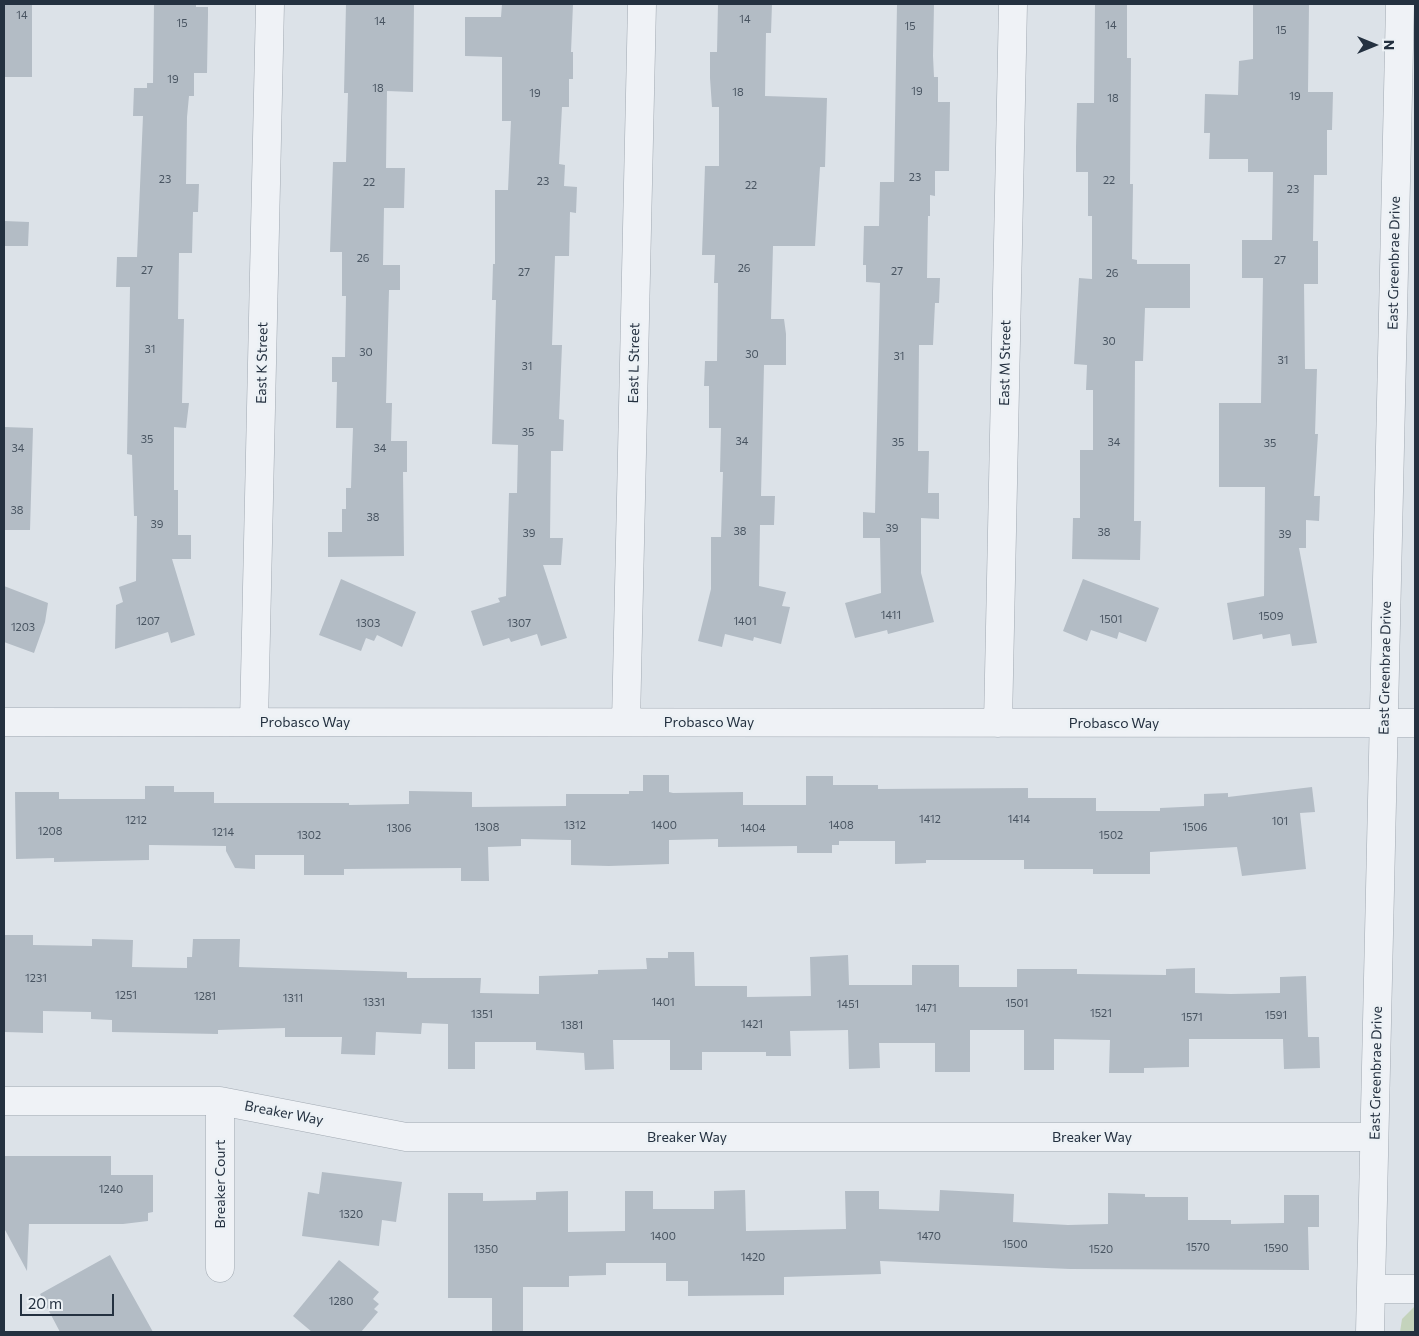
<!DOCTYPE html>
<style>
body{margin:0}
#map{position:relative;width:1419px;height:1336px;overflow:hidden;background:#dce2e8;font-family:Commissioner,sans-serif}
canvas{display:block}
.frame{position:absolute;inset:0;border:5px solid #243140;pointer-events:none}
.north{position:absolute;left:1349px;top:20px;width:50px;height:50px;-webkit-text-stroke:4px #ecf1f5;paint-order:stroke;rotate:90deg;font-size:14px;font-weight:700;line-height:20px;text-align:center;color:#243140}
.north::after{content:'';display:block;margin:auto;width:18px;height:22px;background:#243140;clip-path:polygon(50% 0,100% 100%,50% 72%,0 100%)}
.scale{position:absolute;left:20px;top:1294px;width:94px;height:22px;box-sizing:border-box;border:2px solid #243140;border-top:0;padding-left:6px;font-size:15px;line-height:18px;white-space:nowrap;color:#243140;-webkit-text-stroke:4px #ecf1f5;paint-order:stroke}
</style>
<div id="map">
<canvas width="1419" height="1336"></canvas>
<div class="frame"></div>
<div class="north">N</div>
<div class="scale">20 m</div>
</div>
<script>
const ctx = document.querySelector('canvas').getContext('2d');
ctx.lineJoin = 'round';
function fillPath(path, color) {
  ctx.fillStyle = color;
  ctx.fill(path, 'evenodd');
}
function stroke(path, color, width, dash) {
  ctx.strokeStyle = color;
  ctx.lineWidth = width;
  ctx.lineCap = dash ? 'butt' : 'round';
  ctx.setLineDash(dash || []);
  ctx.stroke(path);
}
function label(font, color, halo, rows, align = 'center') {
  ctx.font = font + ' Commissioner,sans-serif';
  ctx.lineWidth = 5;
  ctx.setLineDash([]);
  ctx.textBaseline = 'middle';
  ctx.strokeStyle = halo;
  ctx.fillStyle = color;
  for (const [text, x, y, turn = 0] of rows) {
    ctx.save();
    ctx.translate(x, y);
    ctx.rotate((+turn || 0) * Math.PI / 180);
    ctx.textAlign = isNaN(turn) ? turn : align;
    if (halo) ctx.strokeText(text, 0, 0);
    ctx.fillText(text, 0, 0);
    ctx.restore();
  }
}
fillPath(new Path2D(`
 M1415 1306V1332H1400L1402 1319Z`), '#c4d3bc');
fillPath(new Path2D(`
 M4 4H32V77H4Z
 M154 4H196V7H208V15L207 73H194V96H189L187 117 186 184H199L198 212H193L192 253H179L178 319H184L182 403H189L186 428 174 427V490H178V535H191V559H172L195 635 171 643 168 632 115 649 116 605 123 602 119 587 136 581 137 516H134L132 455 127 454 130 287H116L117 257H137L143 116H133L134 88H147V83H153Z
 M346 4H414L413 92 387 91 386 168H405L404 208H384L383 265H400V290H389L386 403H392L391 441H407V472H403L404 556 328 557V532H342V509H346V488H351L352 456 353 428H336L337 382H332V357H345L346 296H342V252H330L333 162H346L348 93H344Z
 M502 4H573L571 52H573V79H569V107H562L559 164 565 165 564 186 577 187 576 213 570 212 569 256H555L552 345H562L559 419 564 420 563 451H551L550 538H563L561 565H543L567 638 541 646 537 634 511 642 509 638 483 646 471 611 500 602 498 598 506 596 509 493H517L518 445 492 444 496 300H492L493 264H495V190H508L511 121H502V57L465 56V17H501Z
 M718 4H772L771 33H766L765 96 827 98 825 167H820L815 246H773L771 319H784L786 334V365H764L761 496H775L774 525H760L759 586 786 592 782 606 790 607 781 644 754 637 753 641 725 634 722 647 698 641 711 589V537H721L723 472H720L721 428H709V386H704L705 361H717L718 283H714L715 255H702L705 166H719V107H712L710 78V52H717Z
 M897 4H934L933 56 934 77H938V102H950L949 171H935V196L930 195V216H928L927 278H940L939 303H935L933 345H919L918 451H929L928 493H939V519L921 518V573L934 622 888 634 887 630 855 638 845 603 881 593 880 538H863V512L875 513 880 283 866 282V265H863L864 226H879L880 182H894Z
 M1095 4H1127V58H1131L1130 184H1133L1132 259 1137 260V264H1190V308H1145L1143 361H1135L1134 521H1141L1140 560 1072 559 1073 518H1080V450H1093V390H1086L1087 365 1074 364 1079 278 1092 279V216H1088V172H1076V147L1077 103H1094Z
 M1253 4H1309L1308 92H1333L1332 130H1327V175H1314L1313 241H1318V284H1304L1305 369H1317L1315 434H1318L1314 496H1320L1319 521 1306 520V548H1299L1317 643 1292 646 1290 634 1263 639 1262 634 1233 640 1227 603 1264 596 1265 487H1219V403H1261L1263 278H1242V240H1272L1273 172H1248V159H1209L1210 133H1204L1205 94 1238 95 1239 61 1253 59Z
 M4 221 29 222 28 246H4Z
 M4 427 33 428 30 530H4Z
 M341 579 416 612 402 647 377 635 374 641 366 638 361 651 319 635Z
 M1083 579 1159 608 1146 642 1119 632 1117 639 1091 630 1087 641 1063 631Z
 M4 586 48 603 45 622 34 653 4 642Z
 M643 775H669V792L673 793 743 792V805H806V776H833V785H878V789L1028 788V798H1096V811H1160V808L1204 806V794L1228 793V797L1312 787 1315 812 1300 813 1306 869 1242 876 1237 847 1150 852V874H1093V869H1024V860H926V863L895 864V841H839V845H832V853H797V846L718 847V839L669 840V864L609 866 571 865V840L521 839V846L488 847 489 881H461V868L344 869V875H304V855H255V869L235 868 226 851V846L149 845V860L54 862V858L16 859 15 792H59V799H145V786H174V792H214V803H349V805L409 804V791L472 792V807L566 806V794H629V791H643Z
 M4 935H33V945L92 946V939L133 940 132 967 187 968V957H192L193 939H240L239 967 407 972V978H481L480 993 539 994V976L598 974V970L647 969 646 958H668V952H694L695 986H747V997L811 996 810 957 848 955 849 985H912V965H959V987H1017V969H1077V974L1166 975V969L1195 968V993L1231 994 1280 993V977L1306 976 1308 1037H1319L1320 1068 1284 1069 1283 1039H1189V1067L1144 1068V1073H1109L1110 1040 1054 1039V1070H1024V1030H970V1072H935V1043H879L880 1068 849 1069 848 1030 790 1031 791 1056H766V1052H702V1070H670V1040H613L614 1069 585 1070 584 1053 536 1050V1042H475V1069H448V1024L422 1023 421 1034 376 1032 375 1055 341 1054 342 1037H285V1028L218 1030V1034L112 1032V1020L91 1019V1012L43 1011V1033L4 1032Z
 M4 1156H111V1175H153V1212L148 1213V1221L123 1224H29L27 1271 4 1228Z
 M322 1172 402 1182 396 1222 382 1220 379 1246 302 1236 308 1192 319 1194Z
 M745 1190 746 1231 846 1229 845 1191H879V1209L939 1211 940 1190 1014 1194 1013 1222 1068 1225 1108 1224V1193L1145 1194V1197H1188V1220H1231V1224L1284 1223V1195H1319V1227H1308L1309 1270 1070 1269 880 1261 881 1274 784 1277V1295L688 1296V1281H666V1263H606V1275L569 1276V1287H523V1332H492V1298H448V1193H483V1201L536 1200V1192L568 1191V1232L625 1231V1191H653V1209H714V1191Z
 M110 1255 153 1332H60L40 1294Z
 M339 1260 379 1292 373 1299 379 1304 374 1309 378 1312 361 1332H312L293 1316Z`), '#b3bcc5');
const minor = new Path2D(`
 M4 722 1415 723
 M254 722 270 4
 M626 722 642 4
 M998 723 1013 4
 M4 1101H220L406 1137H1374
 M220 1101V1268
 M1371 1289H1415
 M1370 1332 1400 4`);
stroke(minor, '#a1a9b2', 29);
stroke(minor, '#eff2f6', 28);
label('11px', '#485461', null, [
 ["14",22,15],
 ["14",745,19],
 ["14",380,21],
 ["15",182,23],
 ["14",1111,25],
 ["15",910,26],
 ["15",1281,30],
 ["19",173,79],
 ["18",378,88],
 ["19",917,91],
 ["18",738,92],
 ["19",535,93],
 ["19",1295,96],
 ["18",1113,98],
 ["23",915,177],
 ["23",165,179],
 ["22",1109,180],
 ["23",543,181],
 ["22",369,182],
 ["22",751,185],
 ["23",1293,189],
 ["26",363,258],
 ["27",1280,260],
 ["26",744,268],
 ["27",147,270],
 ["27",897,271],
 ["27",524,272],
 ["26",1112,273],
 ["30",1109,341],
 ["31",150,349],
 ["30",366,352],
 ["30",752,354],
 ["31",899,356],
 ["31",1283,360],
 ["31",527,366],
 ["35",528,432],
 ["35",147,439],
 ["34",742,441],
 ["35",898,442],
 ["34",1114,442],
 ["35",1270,443],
 ["34",18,448],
 ["34",380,448],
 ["38",17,510],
 ["38",373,517],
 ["39",157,524],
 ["39",892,528],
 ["38",740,531],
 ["38",1104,532],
 ["39",529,533],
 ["39",1285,534],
 ["1411",891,615],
 ["1509",1271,616],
 ["1501",1111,619],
 ["1207",148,621],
 ["1401",745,621],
 ["1303",368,623],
 ["1307",519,623],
 ["1203",23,627],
 ["1412",930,819],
 ["1414",1019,819],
 ["1212",136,820],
 ["101",1280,821],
 ["1312",575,825],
 ["1400",664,825],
 ["1408",841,825],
 ["1308",487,827],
 ["1506",1195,827],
 ["1306",399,828],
 ["1404",753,828],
 ["1208",50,831],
 ["1214",223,832],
 ["1302",309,835],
 ["1502",1111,835],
 ["1231",36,978],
 ["1251",126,995],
 ["1281",205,996],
 ["1311",293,998],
 ["1331",374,1002],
 ["1401",663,1002],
 ["1501",1017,1003],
 ["1451",848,1004],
 ["1471",926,1008],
 ["1521",1101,1013],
 ["1351",482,1014],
 ["1591",1276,1015],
 ["1571",1192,1017],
 ["1421",752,1024],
 ["1381",572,1025],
 ["1240",111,1189],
 ["1320",351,1214],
 ["1400",663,1236],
 ["1470",929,1236],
 ["1500",1015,1244],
 ["1570",1198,1247],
 ["1590",1276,1248],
 ["1350",486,1249],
 ["1520",1101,1249],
 ["1420",753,1257],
 ["1280",341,1301]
]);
label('14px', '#243140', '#ecf1f5', [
 ["East Greenbrae Drive",1394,263,-89],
 ["East K Street",262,363,-89],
 ["East L Street",634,363,-89],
 ["East M Street",1005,363,-89],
 ["East Greenbrae Drive",1385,668,-89],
 ["Probasco Way",305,722],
 ["Probasco Way",709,722],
 ["Probasco Way",1114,723],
 ["East Greenbrae Drive",1376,1073,-89],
 ["Breaker Way",284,1113,11],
 ["Breaker Way",687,1137],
 ["Breaker Way",1092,1137],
 ["Breaker Court",220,1184,-90]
]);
</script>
